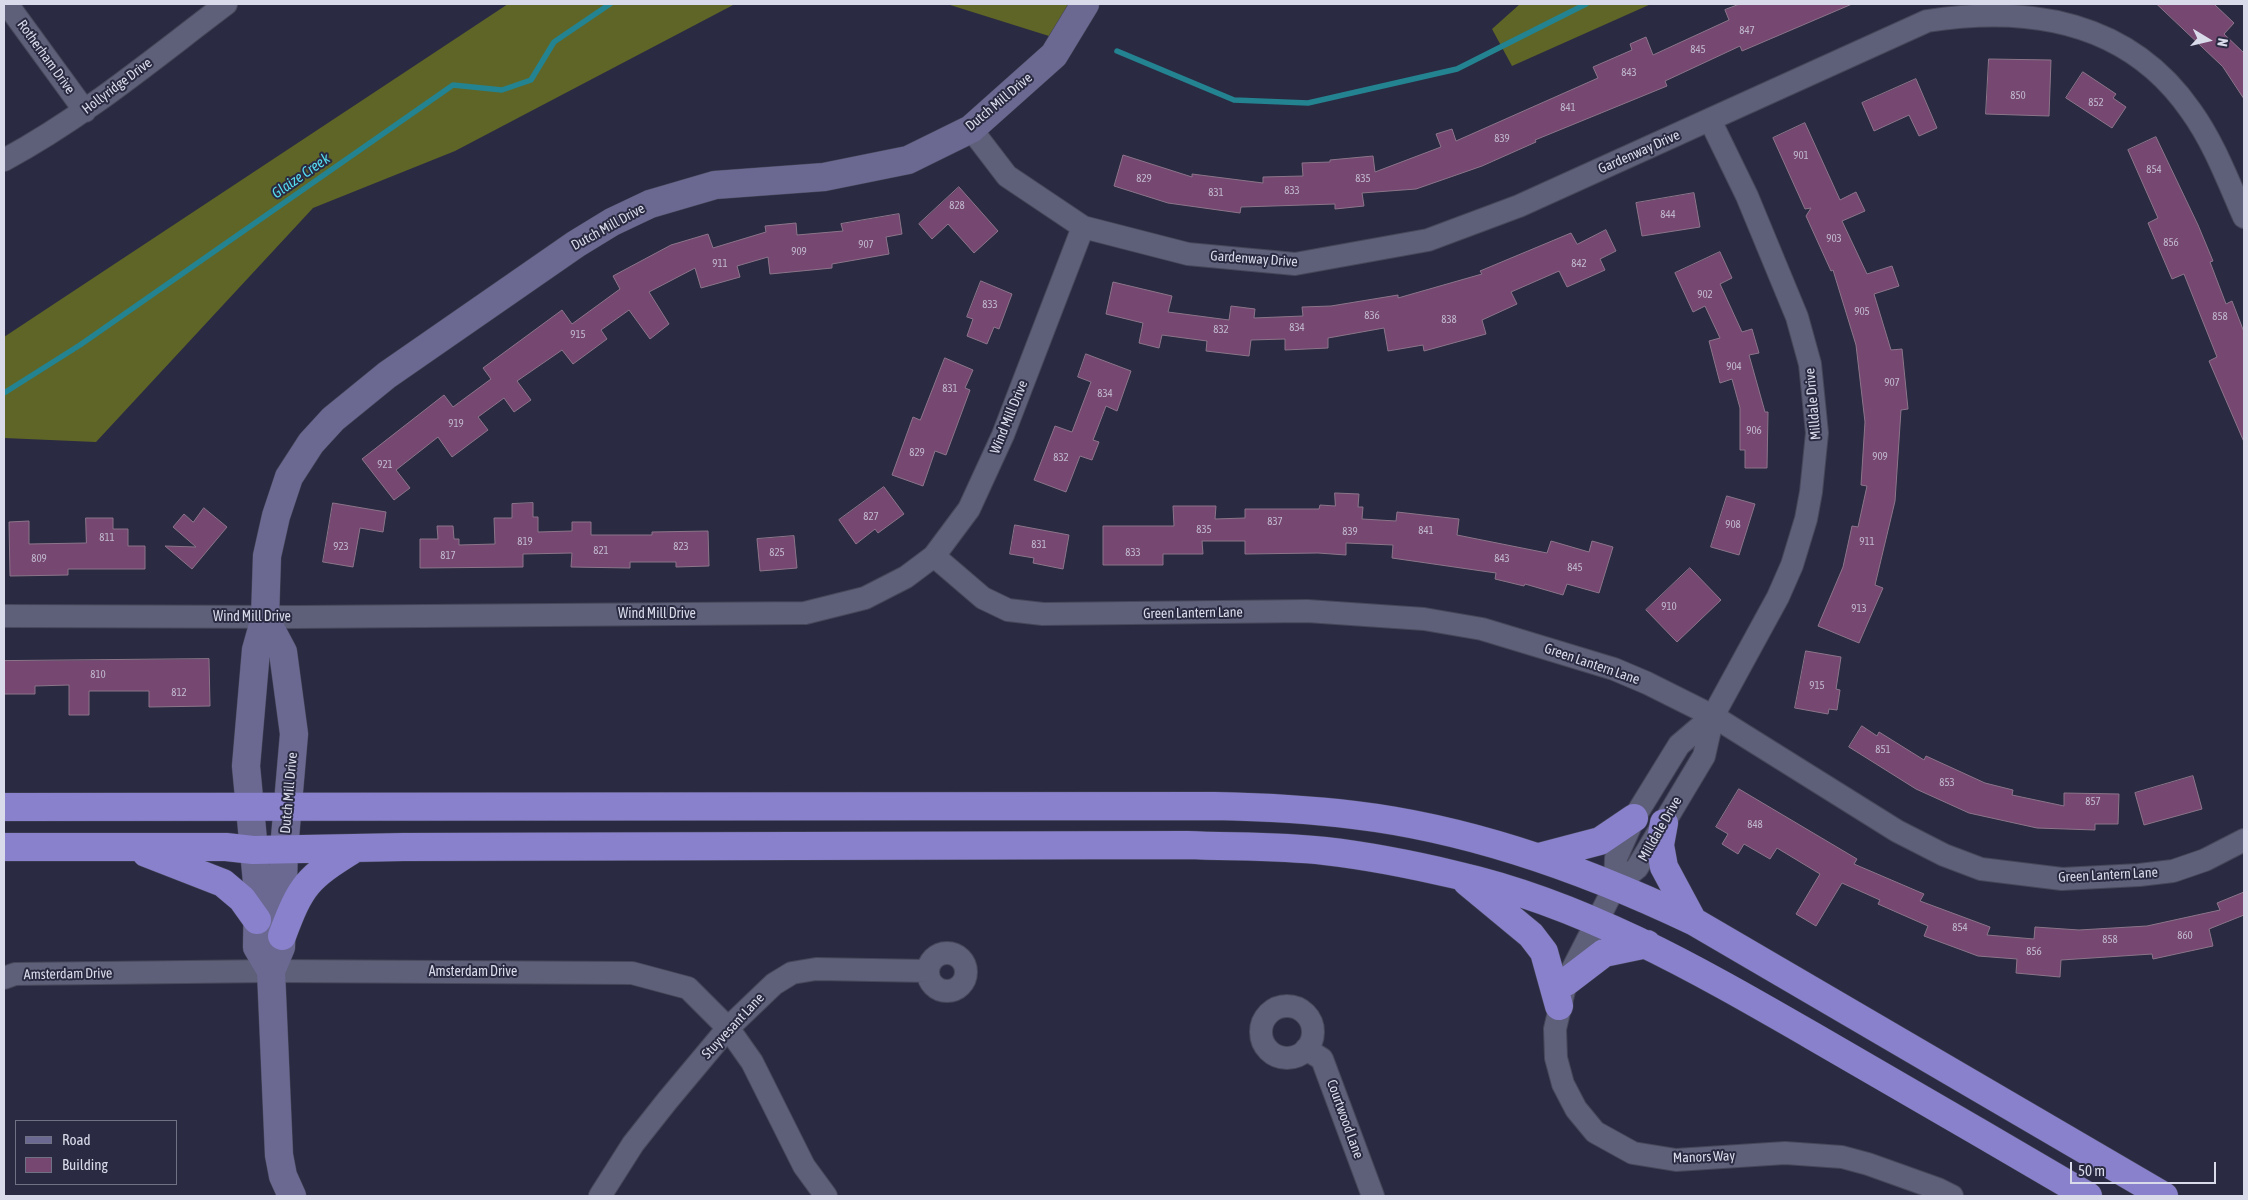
<!DOCTYPE html>
<style>
body{margin:0}
#map{position:relative;width:2248px;height:1200px;overflow:hidden;background:#2a2b42;font-family:"Asap Condensed",sans-serif}
canvas{display:block}
.frame{position:absolute;inset:0;border:5px solid #d9dbea;pointer-events:none}
.legend{position:absolute;left:15px;top:1120px;width:162px;height:65px;box-sizing:border-box;background:#2a2b42;border:1px solid #707185;margin:0;padding:6px 9px;list-style:none;font-size:15px;color:#d9dbea}
.legend li{display:flex;align-items:center;gap:10px;height:25px}
.legend b{width:25px;border:1px solid #707185}
.north{position:absolute;left:2183px;top:15px;width:50px;height:50px;-webkit-text-stroke:4px #2a2b42;paint-order:stroke;rotate:99deg;font-size:14px;font-weight:700;line-height:20px;text-align:center;color:#d9dbea}
.north::after{content:'';display:block;margin:auto;width:18px;height:22px;background:#d9dbea;clip-path:polygon(50% 0,100% 100%,50% 72%,0 100%)}
.scale{position:absolute;left:2070px;top:1162px;width:146px;height:22px;box-sizing:border-box;border:2px solid #d9dbea;border-top:0;padding-left:6px;font-size:15px;line-height:18px;white-space:nowrap;color:#d9dbea;-webkit-text-stroke:4px #2a2b42;paint-order:stroke}
</style>
<div id="map">
<canvas width="2248" height="1200"></canvas>
<div class="frame"></div>
<ul class="legend">
<li><b style="height:6px;background:#6b6992"></b>Road</li>
<li><b style="height:14px;background:#754771"></b>Building</li>
</ul>
<div class="north">N</div>
<div class="scale">50 m</div>
</div>
<script>
const ctx = document.querySelector('canvas').getContext('2d');
ctx.lineJoin = 'round';
function fillPath(path, color) {
  ctx.fillStyle = color;
  ctx.fill(path, 'evenodd');
}
function stroke(path, color, width, dash) {
  ctx.strokeStyle = color;
  ctx.lineWidth = width;
  ctx.lineCap = dash ? 'butt' : 'round';
  ctx.setLineDash(dash || []);
  ctx.stroke(path);
}
function label(font, color, halo, rows, align = 'center') {
  ctx.font = font + ' "Asap Condensed",sans-serif';
  ctx.lineWidth = 4;
  ctx.setLineDash([]);
  ctx.textBaseline = 'middle';
  ctx.strokeStyle = halo;
  ctx.fillStyle = color;
  for (const [text, x, y, turn = 0] of rows) {
    ctx.save();
    ctx.translate(x, y);
    ctx.rotate((+turn || 0) * Math.PI / 180);
    ctx.textAlign = isNaN(turn) ? turn : align;
    if (halo) ctx.strokeText(text, 0, 0);
    ctx.fillText(text, 0, 0);
    ctx.restore();
  }
}
fillPath(new Path2D(`
 M508 4H735L455 151 313 208 96 442 4 438V337Z
 M947 4H1069L1049 36Z
 M1520 4H1651L1512 66 1492 29Z`), '#5f6526');
stroke(new Path2D(`
 M1117 51 1234 100 1308 103 1457 69 1586 4
 M4 393 80 345 453 85 502 90 531 80 554 42 610 4`), '#248390', 5.5);
const building = new Path2D(`
 M1740 4H1852L1742 51 1740 46 1665 81 1667 86 1535 140 1536 142 1482 166 1416 189 1362 193 1364 206 1335 209V204L1241 207 1240 213 1168 203 1114 186 1123 155 1192 177V174L1263 183V177L1303 176 1302 163 1330 162V160L1373 156 1375 172 1441 147 1436 134 1452 129 1456 141 1598 78 1593 67 1632 50 1630 44 1646 37 1653 55 1729 20 1725 10Z
 M2157 4H2214L2234 23 2224 34 2244 53V99L2223 67Z
 M1989 59 2051 60 2049 116 1986 114Z
 M2083 72 2116 94 2113 98 2126 107 2112 128 2066 98Z
 M1916 79 1937 128 1919 136 1909 115 1874 131 1862 103Z
 M1805 123 1840 200 1856 192 1865 211 1842 221 1867 274 1892 266 1899 286 1874 294 1891 350 1902 349 1908 409 1901 410 1895 501 1875 585 1883 588 1859 643 1818 626 1843 567 1852 526 1858 527 1867 486 1861 485 1865 422 1856 345 1833 270 1831 271 1806 216 1811 208 1805 209 1773 138Z
 M2156 137 2198 225 2213 261 2210 262 2226 304 2232 301 2244 332V442L2209 361 2217 357 2184 274 2172 279 2148 223 2158 218 2128 150Z
 M959 187 998 231 974 253 948 224 932 239 919 224Z
 M1694 193 1700 227 1642 236 1636 203Z
 M899 214 902 234 886 237 889 254 832 264V268L770 274 768 257 737 266 740 277 701 288 695 268 649 292 669 324 650 339 629 310 601 330 607 339 573 364 562 350 517 381 531 400 514 412 504 398 478 417 488 430 452 457 438 437 396 470 410 488 394 500 362 459 444 395 453 407 491 379 483 368 562 310 572 324 620 289 613 276 671 245 708 234 713 248 766 232 765 226 796 223 797 235 843 231 841 224Z
 M1606 230 1616 251 1600 259 1605 270 1567 287 1559 271 1511 292 1517 304 1482 320 1486 334 1424 351 1423 345 1388 351 1384 328 1328 338V348L1285 350V339L1251 340 1249 356 1206 351 1207 341 1162 335 1159 348 1139 343 1143 323 1106 314 1113 282 1172 296 1168 312 1229 320 1231 306 1255 309 1254 318 1303 316 1302 307 1331 306 1398 295V298L1482 274 1480 271 1571 233 1577 244Z
 M1720 252 1732 278 1720 284 1742 332 1752 329 1759 353 1749 355 1765 412H1768L1767 468H1745V450H1740V408L1732 379 1720 383 1709 341 1720 338 1705 306 1693 312 1675 273Z
 M981 281 1012 294 999 329 994 327 987 344 967 336 973 319 967 317Z
 M1086 354 1131 371 1117 411 1106 406 1093 440 1099 442 1092 460 1080 456 1066 492 1034 480 1055 426 1072 432 1091 382 1078 377Z
 M945 358 973 370 965 388 970 390 946 455 935 451 923 486 892 475 913 417 920 420Z
 M884 487 904 514 878 533 875 529 856 544 839 520Z
 M1335 493 1359 494 1358 507H1363L1362 519 1396 521 1397 512 1459 519 1457 535 1547 553 1551 541 1589 552 1592 541 1613 547 1599 593 1567 584 1563 595 1525 584 1524 586 1495 579 1496 573 1392 558 1393 545 1346 543V555L1318 553 1245 554V541H1202L1203 554H1163V565H1103V526H1174L1173 506H1216L1215 519 1245 518V509H1319L1320 505 1335 506Z
 M1727 496 1755 504 1739 555 1711 547Z
 M333 503 386 512 383 532 360 528 353 567 323 562Z
 M533 503V517H538V532L572 531V522H591V535H652V532L708 531 709 566 676 567V562H630V568L571 567 572 553 523 554V567L420 568V539H438L437 526H453L454 539H459V545L495 544 494 518H512V504Z
 M204 508 227 527 192 569 165 546 196 547 173 527 184 514 193 522Z
 M86 518H113V529H128V546H145V569H68V575L10 576 9 522 29 521V544L86 543Z
 M1015 525 1069 535 1063 569 1033 563 1034 558 1010 554Z
 M794 536 797 568 760 571 757 539Z
 M1690 568 1721 600 1677 642 1646 610Z
 M1806 651 1841 657 1836 689 1840 690 1837 710 1829 709 1828 714 1795 708Z
 M209 659 210 706 149 707V691H89V715H69V685L35 686V694H4V661Z
 M1862 726 1877 736 1879 732 1924 760 1926 756 1985 783 2013 790 2012 795 2064 806V793L2119 794 2118 824H2095V830L2037 828 1969 813 1916 789 1849 747Z
 M2193 776 2202 809 2144 825 2135 793Z
 M1739 789 1857 859 1854 864 1924 894 1920 901 1990 927 1987 935 2034 939 2035 927 2079 930 2147 926 2220 910 2217 903 2244 892V915L2209 929 2213 946 2153 959 2152 954 2061 960 2060 977 2016 973 2017 959 1978 956 1924 936 1928 926 1878 904 1880 900 1842 883 1816 926 1796 914 1820 874 1777 848 1770 859 1744 844 1738 854 1722 844 1728 834 1716 827Z`);
fillPath(building, '#754771');
stroke(building, '#8c758a', 1);
const street = new Path2D(`
 M7 4 85 111
 M1710 120 1747 196 1797 317 1810 364 1817 433 1811 492 1806 519 1792 565 1778 597 1713 716 1704 756 1637 868 1615 886 1566 982 1555 1029 1556 1058 1563 1084 1576 1109 1595 1132 1633 1153 1676 1160 1785 1153 1842 1157 1868 1164 1938 1189 1952 1196
 M971 129 1007 176 1083 227 1188 254 1295 264 1428 240 1519 206 1927 21C2029 5 2129 21 2191 111 2214 143 2228 181 2244 217
 M4 160C84 117 153 59 226 4
 M934 556 983 598 1008 610 1043 614 1307 611 1424 619 1482 629 1614 669 1647 683 1713 716 1897 831 1944 855 1981 869 2062 879 2139 875 2173 871 2205 860 2244 840
 M4 616 297 617 805 613 865 598 906 577 934 556 969 509 1003 435 1083 227
 M1615 886 1616 858 1634 818 1679 745 1713 716
 M928 972a19 19 0 1 1 38 0a19 19 0 1 1-38 0Z
 M4 978 15 974 271 971 632 973 688 988 728 1028 752 1062 804 1166 826 1196
 M1261 1032a26 26 0 1 1 52 0a26 26 0 1 1-52 0Z
 M1306 1049 1322 1059 1373 1196
 M600 1196 633 1144 667 1101 728 1028 774 984 792 973 816 969 928 971`);
const secondary = new Path2D(`
 M265 618 283 652 294 734 284 849 281 947 271 971 279 1155 283 1176 292 1196
 M271 971 257 947 258 893 246 766 256 650 265 618 267 556 276 516 289 477 311 443 333 419 387 375 576 244 612 222 650 204 715 185 824 177 908 160 971 129 1054 55 1085 4`);
const highway = new Path2D(`
 M4 807 1214 806C1261 807 1307 809 1354 815 1472 829 1586 870 1693 921L2164 1196
 M1664 823 1660 845 1664 867 1693 921
 M4 847H226L253 850 404 847 1187 845C1233 847 1279 846 1325 851 1369 856 1414 865 1456 875 1584 904 1698 970 1811 1035 1903 1088 1996 1142 2088 1196
 M146 853 223 883 242 899 257 920
 M1539 857 1600 841 1634 818
 M1467 882 1531 935 1544 952 1559 1006
 M282 936C301 885 307 878 354 849
 M1566 982 1604 953 1647 944`);
stroke(street, '#46475a', 24);
stroke(secondary, '#46475a', 29);
stroke(highway, '#46475a', 29);
stroke(street, '#5e5f79', 22);
stroke(secondary, '#6b6992', 28);
stroke(highway, '#8a81cc', 28);
label('11px', '#c0b6cc', null, [
 ["847",1747,31],
 ["845",1698,50],
 ["843",1629,73],
 ["850",2018,96],
 ["852",2096,103],
 ["841",1568,108],
 ["839",1502,139],
 ["901",1801,156],
 ["854",2154,170],
 ["829",1144,179],
 ["835",1363,179],
 ["833",1292,191],
 ["831",1216,193],
 ["828",957,206],
 ["844",1668,215],
 ["903",1834,239],
 ["856",2171,243],
 ["907",866,245],
 ["909",799,252],
 ["911",720,264],
 ["842",1579,264],
 ["902",1705,295],
 ["833",990,305],
 ["905",1862,312],
 ["836",1372,316],
 ["858",2220,317],
 ["838",1449,320],
 ["834",1297,328],
 ["832",1221,330],
 ["915",578,335],
 ["904",1734,367],
 ["907",1892,383],
 ["831",950,389],
 ["834",1105,394],
 ["919",456,424],
 ["906",1754,431],
 ["829",917,453],
 ["909",1880,457],
 ["832",1061,458],
 ["921",385,465],
 ["827",871,517],
 ["837",1275,522],
 ["908",1733,525],
 ["835",1204,530],
 ["841",1426,531],
 ["839",1350,532],
 ["811",107,538],
 ["819",525,542],
 ["911",1867,542],
 ["831",1039,545],
 ["923",341,547],
 ["823",681,547],
 ["821",601,551],
 ["825",777,553],
 ["833",1133,553],
 ["817",448,556],
 ["809",39,559],
 ["843",1502,559],
 ["845",1575,568],
 ["910",1669,607],
 ["913",1859,609],
 ["810",98,675],
 ["915",1817,686],
 ["812",179,693],
 ["851",1883,750],
 ["853",1947,783],
 ["857",2093,802],
 ["848",1755,825],
 ["854",1960,928],
 ["860",2185,936],
 ["858",2110,940],
 ["856",2034,952]
]);
label('14px', '#d9dbea', '#2a2b42', [
 ["Rotherham Drive",46,57,54],
 ["Hollyridge Drive",117,86,-37],
 ["Dutch Mill Drive",999,102,-40],
 ["Gardenway Drive",1639,152,-24],
 ["Dutch Mill Drive",608,227,-29],
 ["Gardenway Drive",1254,259,4],
 ["Milldale Drive",1813,404,-95],
 ["Wind Mill Drive",1009,417,-68],
 ["Green Lantern Lane",1193,613,-1],
 ["Wind Mill Drive",657,614],
 ["Wind Mill Drive",252,617],
 ["Green Lantern Lane",1592,664,19],
 ["Dutch Mill Drive",289,793,-85],
 ["Milldale Drive",1660,829,-60],
 ["Green Lantern Lane",2108,875,-3],
 ["Amsterdam Drive",473,972],
 ["Amsterdam Drive",68,974,-1],
 ["Stuyvesant Lane",733,1026,-47],
 ["Courtwood Lane",1345,1119,70],
 ["Manors Way",1704,1157,-2]
]);
label('italic 15px', '#55d9ec', '#2a2b42', [
 ["Glaize Creek",301,176,-35]
]);
</script>
